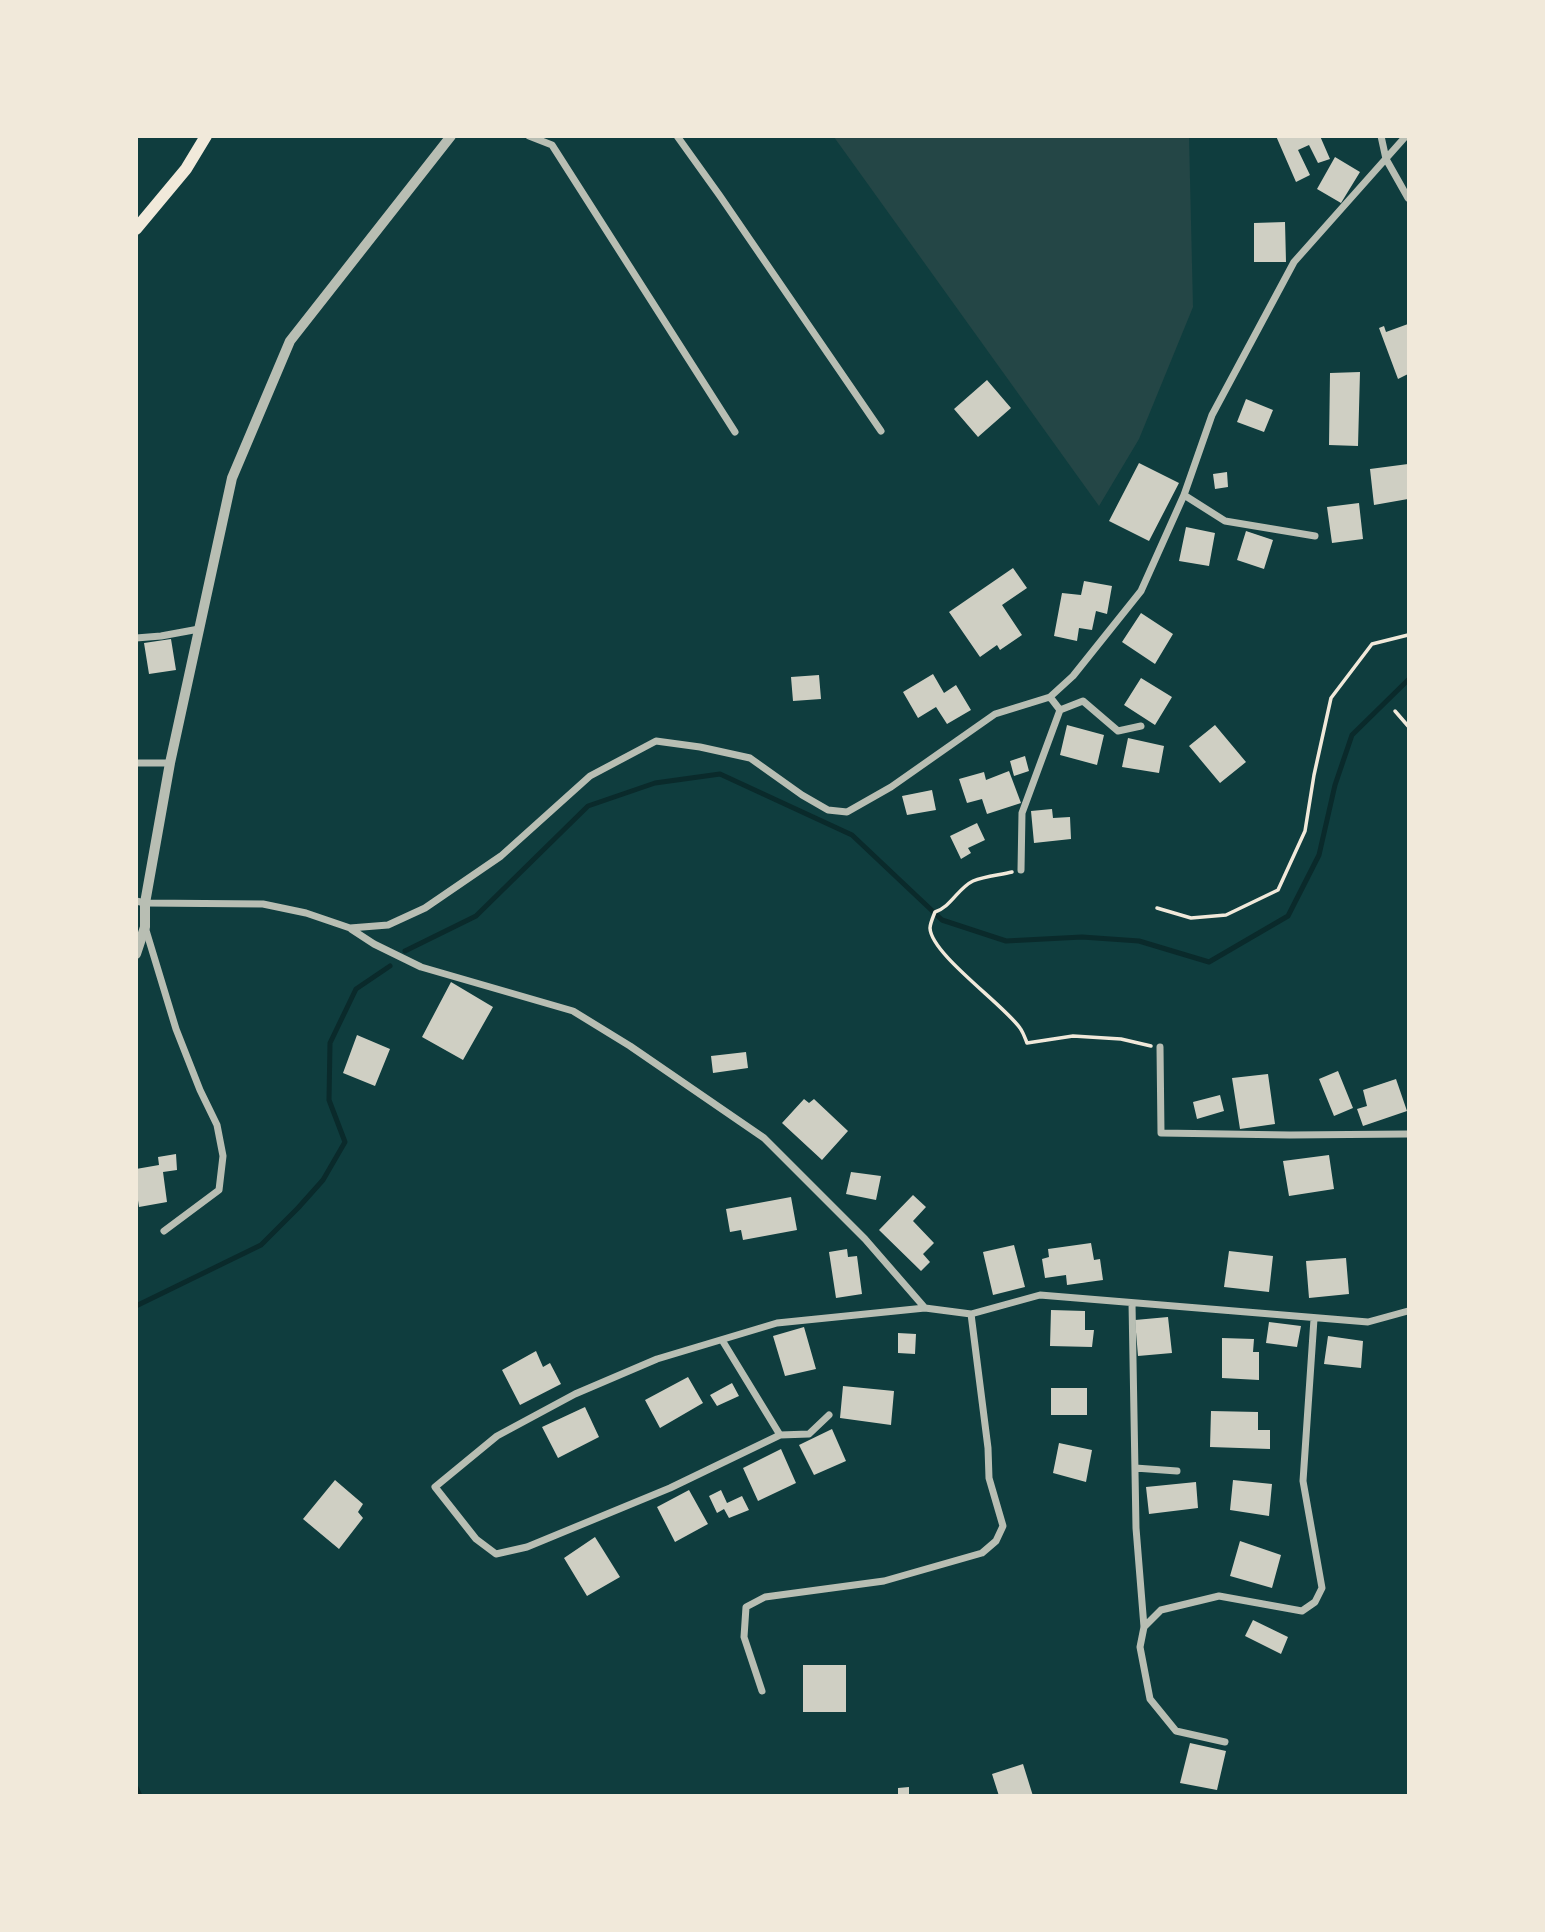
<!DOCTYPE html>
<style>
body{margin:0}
#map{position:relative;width:1545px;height:1932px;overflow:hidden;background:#0f3d3e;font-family:"Roboto Serif",serif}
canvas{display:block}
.frame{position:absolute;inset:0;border:138px solid #f1e9da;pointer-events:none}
</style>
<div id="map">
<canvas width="1545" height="1932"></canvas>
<div class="frame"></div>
</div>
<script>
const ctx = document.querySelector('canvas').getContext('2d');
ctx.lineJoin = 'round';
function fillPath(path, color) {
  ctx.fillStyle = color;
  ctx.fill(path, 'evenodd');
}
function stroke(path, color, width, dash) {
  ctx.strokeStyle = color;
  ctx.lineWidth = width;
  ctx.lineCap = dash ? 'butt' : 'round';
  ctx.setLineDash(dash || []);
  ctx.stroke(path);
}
fillPath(new Path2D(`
 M834 137H1189L1193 307 1139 439 1099 506Z`), '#244646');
stroke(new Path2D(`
 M405 951 476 916 588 806 655 783 720 774 852 835 942 920 1006 941 1082 937 1139 941 1209 962 1288 916 1319 855 1335 785 1352 735 1408 680
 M136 1306 261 1245 298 1208 323 1180 345 1142 329 1100 330 1043 356 989 390 966
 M136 1787 140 1796`), '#0a2a2b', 5);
fillPath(new Path2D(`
 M1276 136H1320L1330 159 1318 163 1309 145 1298 150 1310 175 1296 182Z
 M1335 157 1360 172 1341 203 1317 189Z
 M1285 222 1286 262H1254V223Z
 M1408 324V374L1398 379 1379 328 1384 326 1386 332Z
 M1360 372 1358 446 1329 445 1330 373Z
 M987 380 1011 408 978 437 954 409Z
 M1246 399 1273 410 1264 432 1237 422Z
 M1139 463 1179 483 1149 541 1109 521Z
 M1408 464V499L1374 505 1370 469Z
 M1227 472 1228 487 1215 489 1213 474Z
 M1359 503 1363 539 1332 543 1327 507Z
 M1186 527 1215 533 1209 566 1179 561Z
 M1246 531 1273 540 1264 569 1237 560Z
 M1013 568 1027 588 1002 605 1022 635 1000 650 997 645 980 657 949 612Z
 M1084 581 1112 586 1107 614 1096 611 1092 630 1079 628 1077 641 1054 636 1062 593 1081 595Z
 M1141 613 1173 634 1155 664 1122 642Z
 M171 639 176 670 149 674 144 643Z
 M933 674 944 693 956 685 971 710 947 724 936 707 918 718 903 692Z
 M819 675 821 699 793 701 791 677Z
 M1141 678 1172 697 1155 725 1124 705Z
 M1067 725 1104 735 1097 765 1060 755Z
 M1215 725 1246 762 1220 783 1189 746Z
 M1128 738 1164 746 1159 773 1122 767Z
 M1025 756 1029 771 1014 776 1010 761Z
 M1009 771 1021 803 987 814 982 799 967 803 959 779 984 772 986 780Z
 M932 790 936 810 907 815 902 796Z
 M1052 809 1053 818 1070 817 1071 839 1034 843 1031 811Z
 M977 823 985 840 968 848 971 853 961 859 950 836Z
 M451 982 493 1007 463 1060 422 1037Z
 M357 1035 390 1049 375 1086 343 1073Z
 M746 1052 748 1068 713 1073 711 1056Z
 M1338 1071 1353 1108 1334 1116 1319 1079Z
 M1268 1074 1275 1124 1240 1129 1232 1078Z
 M1396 1079 1407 1111 1363 1126 1357 1109 1367 1106 1363 1090Z
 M1220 1095 1224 1111 1197 1119 1193 1102Z
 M804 1099 809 1103 814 1099 848 1131 822 1160 782 1123Z
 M176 1154 177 1170 163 1172 167 1202 139 1207 136 1187V1169L159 1165 158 1157Z
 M1329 1155 1334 1189 1289 1196 1283 1161Z
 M851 1172 881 1176 876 1200 846 1194Z
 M913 1195 926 1207 913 1221 934 1243 923 1254 930 1262 921 1271 879 1230Z
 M791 1197 797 1230 743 1240 741 1230 730 1232 726 1209Z
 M1091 1243 1094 1260 1100 1259 1103 1280 1067 1285 1066 1275 1045 1278 1042 1259 1049 1257 1048 1249Z
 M1014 1245 1025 1287 993 1295 983 1252Z
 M847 1249 848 1257 857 1256 862 1294 836 1298 829 1252Z
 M1229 1251 1273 1256 1269 1292 1224 1287Z
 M1346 1258 1349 1294 1309 1298 1306 1261Z
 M1051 1310 1085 1311V1330H1094L1092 1347 1050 1346Z
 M1168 1317 1172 1353 1138 1356 1135 1320Z
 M1269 1322 1301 1326 1297 1347 1266 1343Z
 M804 1327 816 1369 785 1376 773 1336Z
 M898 1333 916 1334 915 1354 898 1353Z
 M1328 1336 1363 1341 1361 1368 1324 1364Z
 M1222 1338 1254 1339 1253 1352H1259V1380L1222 1378Z
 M536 1351 543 1367 550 1363 561 1384 520 1405 502 1370Z
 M688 1377 703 1403 660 1428 645 1400Z
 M732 1383 739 1396 717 1406 710 1395Z
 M843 1386 894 1391 891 1425 840 1418Z
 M1051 1388H1087V1415H1051Z
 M585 1407 599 1437 558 1458 542 1427Z
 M1211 1411 1258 1412V1430H1270V1449L1210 1447Z
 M832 1429 846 1461 814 1475 799 1445Z
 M1059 1443 1092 1450 1086 1482 1053 1473Z
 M781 1449 796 1483 758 1501 743 1468Z
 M335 1480 363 1504 358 1512 363 1518 339 1549 303 1519Z
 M1233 1480 1272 1484 1269 1516 1230 1510Z
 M1196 1482 1198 1508 1149 1514 1146 1487Z
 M689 1490 708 1524 675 1542 657 1507Z
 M721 1490 727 1503 742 1496 749 1510 729 1518 724 1509 717 1513 709 1496Z
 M595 1537 620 1577 587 1596 564 1558Z
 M1240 1541 1281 1555 1272 1588 1230 1576Z
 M1253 1620 1288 1637 1281 1654 1245 1636Z
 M803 1665H846V1712H803Z
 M1190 1743 1226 1751 1217 1790 1180 1783Z
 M1023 1764 1033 1796H999L992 1774Z
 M909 1787V1796H898V1788Z`), '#cfcfc3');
stroke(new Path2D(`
 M1395 711 1408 726
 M1012 872C1000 875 985 876 973 881 958 888 951 907 935 912 933 917 930 924 930 928 931 954 1003 1004 1020 1028 1023 1032 1025 1038 1027 1043L1073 1036 1121 1039 1151 1046
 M1157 908 1191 918 1226 915 1278 890 1305 831 1314 775 1331 698 1372 644 1408 635`), '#f1e9da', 3.5);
stroke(new Path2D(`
 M529 136 552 145 735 432
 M677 136 720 196 881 431
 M1381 136 1386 159 1408 198
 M1184 495 1225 521 1315 536
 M136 638 161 636 199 629
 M1060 710 1083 701 1118 731 1141 726
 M136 763H170
 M1021 870 1022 813 1060 710 1050 697
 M136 901 145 903 263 904 306 913 350 928 388 925 425 908 501 856 590 776 656 741 700 747 750 758 802 795 828 810 847 812 891 787 995 714 1050 697 1073 676 1141 591 1184 495 1212 415 1294 262 1406 136
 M145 927 176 1029 200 1090 217 1125 223 1156 219 1190 164 1231
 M351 929 374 944 421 967 573 1011 630 1046 764 1138 865 1239 925 1308 971 1314 1040 1295 1368 1322 1408 1311
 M1160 1047 1161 1133 1290 1135 1408 1134
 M1132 1303 1136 1528 1144 1627 1140 1647 1150 1699 1176 1731 1225 1742
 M722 1340 780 1435
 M829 1415 809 1434 780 1435 670 1488 527 1547 496 1554 476 1539 435 1487 497 1436 575 1394 657 1359 777 1323 925 1308
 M1135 1468 1177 1471
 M1144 1627 1161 1610 1219 1596 1302 1611 1315 1602 1322 1588 1303 1481 1314 1319
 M762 1691 744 1637 746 1607 765 1597 884 1581 982 1553 996 1541 1003 1526 989 1478 988 1448 971 1314`), '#b8beb3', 7);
stroke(new Path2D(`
 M136 954 145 927V903L170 763 232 478 290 341 451 136`), '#b8beb3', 10);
stroke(new Path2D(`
 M136 229 186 169 206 136`), '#f1e9da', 12);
</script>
